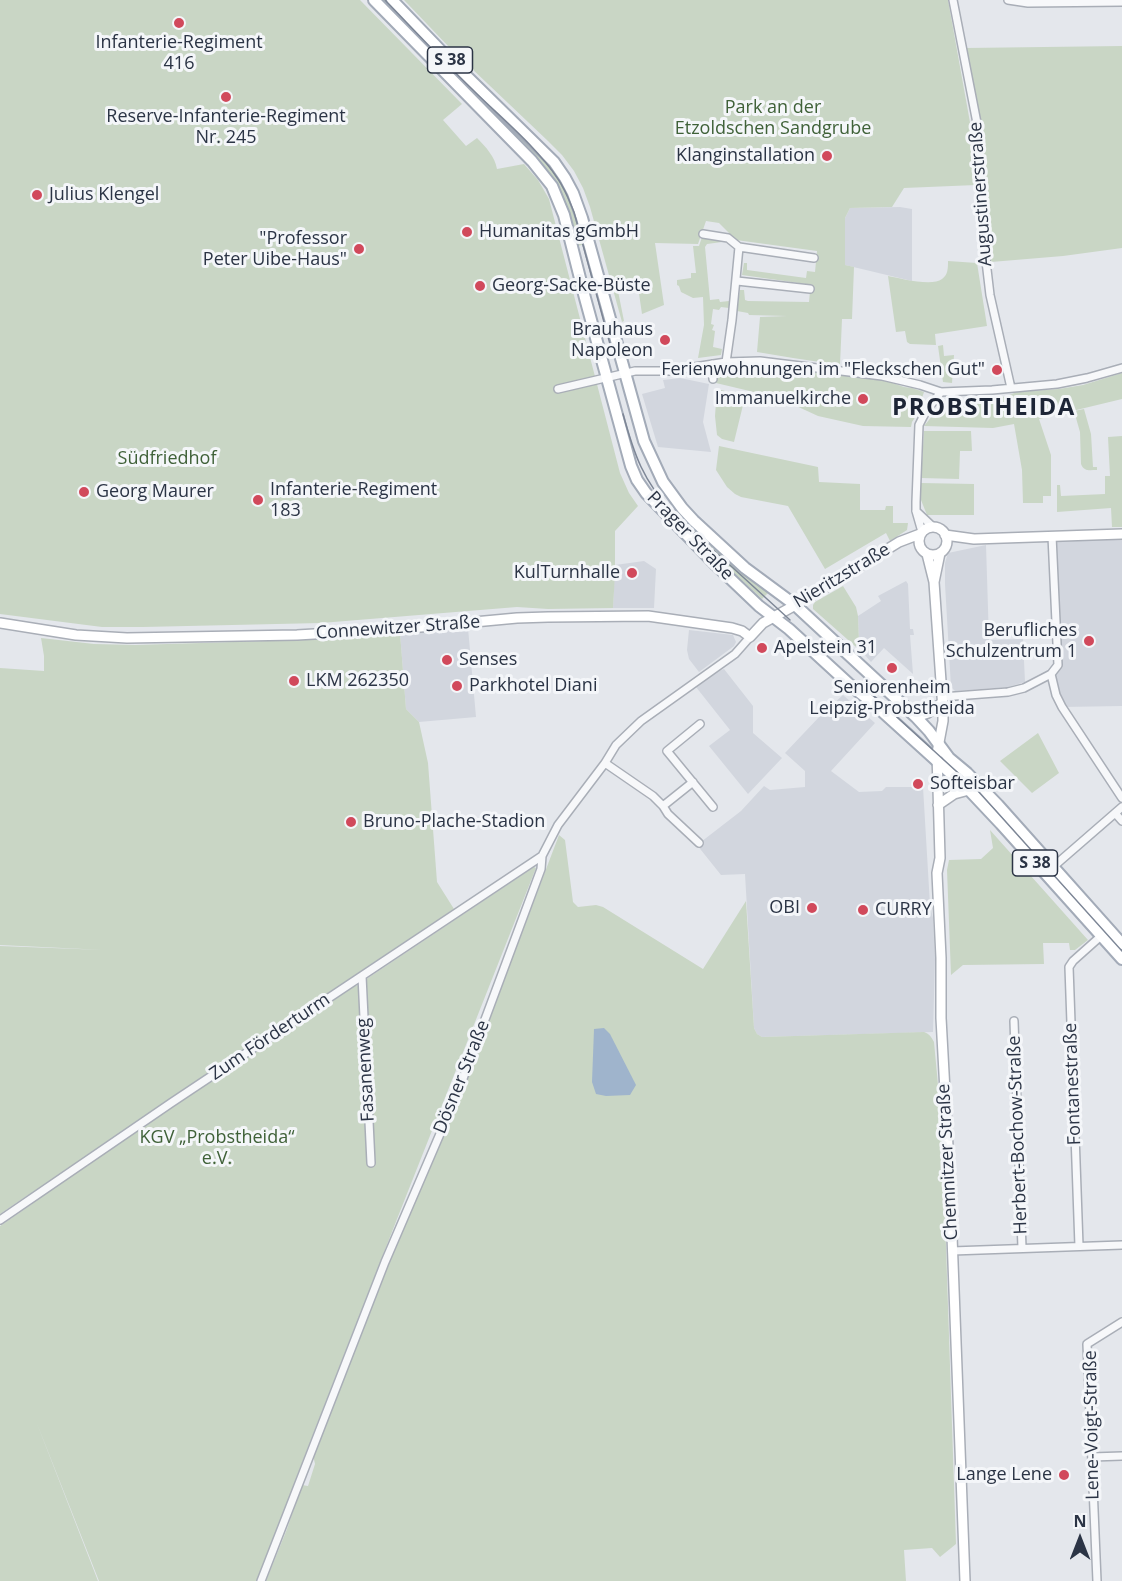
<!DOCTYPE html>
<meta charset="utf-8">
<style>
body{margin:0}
#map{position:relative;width:1122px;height:1581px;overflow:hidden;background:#e4e7ec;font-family:"Open Sans",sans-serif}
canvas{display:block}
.north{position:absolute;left:1050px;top:1509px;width:60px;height:60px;-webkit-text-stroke:4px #f4f6f9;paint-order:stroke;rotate:0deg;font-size:16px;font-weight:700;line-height:24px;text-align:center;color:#2b3445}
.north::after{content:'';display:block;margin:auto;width:21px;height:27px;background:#2b3445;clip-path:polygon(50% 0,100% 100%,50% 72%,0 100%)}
</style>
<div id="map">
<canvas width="1122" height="1581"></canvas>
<div class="north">N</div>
</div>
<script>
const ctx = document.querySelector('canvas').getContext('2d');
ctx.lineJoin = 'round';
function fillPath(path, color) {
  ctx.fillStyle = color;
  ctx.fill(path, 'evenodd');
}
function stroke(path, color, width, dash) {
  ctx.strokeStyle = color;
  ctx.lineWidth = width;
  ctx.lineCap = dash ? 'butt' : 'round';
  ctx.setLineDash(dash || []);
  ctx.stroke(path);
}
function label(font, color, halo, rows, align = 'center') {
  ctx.font = font + ' "Open Sans",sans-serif';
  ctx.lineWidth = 6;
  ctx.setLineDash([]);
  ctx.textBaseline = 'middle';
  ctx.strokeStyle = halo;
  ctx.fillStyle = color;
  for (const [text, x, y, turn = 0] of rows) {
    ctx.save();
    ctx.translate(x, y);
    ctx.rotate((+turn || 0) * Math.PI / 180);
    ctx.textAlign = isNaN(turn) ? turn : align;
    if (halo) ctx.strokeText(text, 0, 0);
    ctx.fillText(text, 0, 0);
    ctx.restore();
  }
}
fillPath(new Path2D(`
 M900 207 912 209V281L845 265V218L850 208Z
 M680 378 709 384 703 422 711 452 658 447 642 394 665 388 663 380Z
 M1122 534V706L1062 707 1051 674 1056 669 1052 536Z
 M986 545 989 640 1023 639 1025 682 1008 687 955 691 951 687 945 584V563L948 553Z
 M644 561 656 569 654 608H613L615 565Z
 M906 581 908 584 910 629H913L914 635H910L913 674 884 648 871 662 864 654 868 649 859 641 858 616 881 601 878 596Z
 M468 628 476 717 419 722 406 709 400 633Z
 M689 630 733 635 736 642 734 646 699 672 689 659 687 650Z
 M724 669 753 706V733L782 758 748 794 709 746 730 730 696 687 717 672Z
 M843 695 875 723 831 771 859 792 882 791 886 787H923L930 905 933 918 935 959 933 1032 762 1037 757 1034 754 1028 745 874 721 875 697 845 741 811 764 786 770 790 805 787V771L785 753 821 715Z`), '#d2d6de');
fillPath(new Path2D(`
 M0 0H360L462 104 443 120 466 146 477 138C486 147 495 157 497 169L524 164 538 180 549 199 620 473 629 493 638 506 615 531V574L613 608 548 609 517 607 321 623 143 627H102L0 614Z
 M378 0H388L551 165 570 194 585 244 575 247 562 198Z
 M404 0H948L971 128 976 185 904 188 892 207 850 208 845 218V265L854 267 852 319H842L840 365 793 358 757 352 760 317 787 316 749 315 748 313 737 311 740 290H744L745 300 748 301 809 302 810 291H812L813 285 742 275 744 263H747V270L806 278 807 271 815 272 817 251 736 240 719 223 706 221 698 244 655 243 664 305 642 314 638 287 618 291 624 321 622 322 590 207 583 188 574 171 562 155 548 141 449 47Z
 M1122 46V248L1063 256 991 262 981 122 966 48Z
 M702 237 723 240 722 242 707 244 705 247 710 300 719 299 720 302 729 301V308L721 307 719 310 713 309 711 324 714 325 712 330 715 331 713 347 722 349 721 355 698 358 704 325 703 297 693 298 681 292 679 286 677 285V280L691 278V273H696L693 246H699Z
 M948 261 977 263 987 326 935 334 936 345 910 344 907 342 905 331 896 332 888 276C899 278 932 287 942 279 948 275 948 268 948 261Z
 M943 345 944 356 954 355 952 383 943 382 938 346Z
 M760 366 878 378 904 387 912 388 924 392 916 416 912 422 911 427 863 426 818 416 779 398 716 383 720 368Z
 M1122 373V399L1039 419 1051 455V496H1043V503H1023L1022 470 1014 424 993 428 924 426C930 419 936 410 945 405 966 394 995 404 1016 392L1059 389 1083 385Z
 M717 389 750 397 749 401H744L734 442 722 439 717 435 715 416Z
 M1084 409 1091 434 1093 467H1097V470C1090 470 1084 472 1081 464L1080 432 1074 411Z
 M924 431H971L972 451H960L959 479 921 478Z
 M1122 436V527H1112L1111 508 1057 512V485H1060L1061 496 1105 494V476H1110L1108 437Z
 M719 446 818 467 819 482 860 484V510H885L886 506H893V523H908L907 530 890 541 886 533 825 569 788 506 741 497 735 494 727 487 716 470Z
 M921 483 974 484V515H927L921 500Z
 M679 510 770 591 762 599 673 516Z
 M843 586 856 607 858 616 859 641 869 649 864 654 813 609V605L815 602Z
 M400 633 406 709 419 722 428 763 437 882 454 909 352 979 356 986 534 867 536 868 397 1219 300 1468 268 1557 257 1581H99L36 1421 98 1581H0V1226L32 1204 28 1195 0 1214V946L104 950 0 945V668L44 671V656L41 638 94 644 135 645 299 640Z
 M1038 733 1059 773 1032 793 1000 761Z
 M990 830 1088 940 1075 950H1070L1069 943H1043L1044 964 963 965 951 975 947 870 949 860 981 859 993 848Z
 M559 835 565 840 573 902 578 907 596 905 603 907 703 969 746 901 754 1028 757 1034 762 1037 924 1032C929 1034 931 1036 934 1042L942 1128 956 1544 940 1557 932 1548 904 1550 906 1581H266L287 1529 302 1485 308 1486 315 1464 313 1455 381 1281 457 1104Z`), '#c9d6c5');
fillPath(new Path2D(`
 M604 1028 610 1034 636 1085 630 1095 606 1096 596 1094 592 1082 594 1029Z`), '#9fb4cc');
const street = new Path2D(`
 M953 0 977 123 986 261 990 295 1011 388
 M1008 0 1028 3 1122 2
 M703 234 728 238 739 247 732 320 726 362
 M739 247 814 258
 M737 281 810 289
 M712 364 713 379
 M558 389 635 371H669L726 362 760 361 882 376 920 385 941 392 992 390 1057 384 1087 378 1122 368
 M916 511 933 527
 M922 532 916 511V502L919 425 926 411 941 392
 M1052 536 1058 665 1051 674 1056 695 1062 707 1122 798
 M942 697 1008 692 1024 688 1051 674
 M700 724 667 751 713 807
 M605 763 653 796 663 806 668 814 699 843
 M663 806 693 782
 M1115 813 1122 821
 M1053 867 1122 807
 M362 976 371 1163
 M1014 1021 1022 1248
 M0 1220 171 1103 542 856
 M1079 1246 1069 967 1073 961 1101 936
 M952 1251 1122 1245
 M1092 1457 1122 1456
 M261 1581 385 1262 458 1092 541 869 542 856 558 825 605 763 616 745 641 721 735 654 750 637
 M1097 1581 1087 1344 1122 1322`);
const secondary = new Path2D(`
 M919 541a14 14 0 1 1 28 0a14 14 0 1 1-28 0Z
 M945 535 974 539 1122 534
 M927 554 934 582 943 710V721L937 753 940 858 937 873 941 958V1018L950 1183 965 1581
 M934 582 940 553
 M0 623 76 635 127 638 297 635 399 629 517 618 548 617 648 616 732 628 742 631 750 637 763 623 808 598 899 542 920 534
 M916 717 928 713 943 702
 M938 805 954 794 969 790`);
const primary = new Path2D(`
 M374 0 532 161 552 186 564 215 585 298 631 466 637 480 646 493 716 565 759 606 789 629 849 684 874 704 969 790 1001 824 1122 959
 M392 0 444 54 554 162 565 178 573 193 582 218 644 441 663 482 682 508 694 521 745 568 795 605 916 717 929 731 949 758 967 773 998 805 1122 944`);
stroke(street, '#a9aeb7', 10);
stroke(secondary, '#a9aeb7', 12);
stroke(primary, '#a3abb8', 14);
stroke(street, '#f7f8fa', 7);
stroke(secondary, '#fff', 9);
stroke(primary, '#fff', 10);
stroke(new Path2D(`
 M385 0C414 30 442 60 472 89 500 117 536 146 558 179 565 189 569 200 574 212L610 344
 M623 414C634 454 643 481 673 513L790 620
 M864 687 979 792 1122 951`), '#7d8696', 1.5);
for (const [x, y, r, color] of [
 [179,23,6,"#d1495b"],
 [226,97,6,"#d1495b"],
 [827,156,6,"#d1495b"],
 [37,195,6,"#d1495b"],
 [467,232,6,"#d1495b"],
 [359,249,6,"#d1495b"],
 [480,286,6,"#d1495b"],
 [665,340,6,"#d1495b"],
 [997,370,6,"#d1495b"],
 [863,399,6,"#d1495b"],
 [84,492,6,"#d1495b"],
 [258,500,6,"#d1495b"],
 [632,573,6,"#d1495b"],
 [1089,641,6,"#d1495b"],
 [762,648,6,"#d1495b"],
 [447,660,6,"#d1495b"],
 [892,668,6,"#d1495b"],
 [294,681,6,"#d1495b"],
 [457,686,6,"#d1495b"],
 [918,784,6,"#d1495b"],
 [351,822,6,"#d1495b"],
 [812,908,6,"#d1495b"],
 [863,910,6,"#d1495b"],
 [1064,1475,6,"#d1495b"]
]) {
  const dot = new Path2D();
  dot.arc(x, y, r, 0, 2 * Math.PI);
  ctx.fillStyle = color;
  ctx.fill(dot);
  stroke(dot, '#f4f6f9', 2);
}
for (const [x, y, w] of [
 [450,60,45],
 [1035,863,45]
]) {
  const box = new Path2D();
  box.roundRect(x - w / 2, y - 13, w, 26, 4.5);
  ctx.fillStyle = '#f4f6f9';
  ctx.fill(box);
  stroke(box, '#2b3445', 1.5);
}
label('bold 16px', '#2b3445', null, [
 ["S 38",450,60],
 ["S 38",1035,863]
]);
label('18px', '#2b3445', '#f4f6f9', [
 ["Infanterie-Regiment",179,43,"center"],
 ["416",179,64,"center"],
 ["Reserve-Infanterie-Regiment",226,117,"center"],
 ["Nr. 245",226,138,"center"],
 ["Klanginstallation",815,156,"right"],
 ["Julius Klengel",49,195],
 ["Humanitas gGmbH",479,232],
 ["\"Professor",347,239,"right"],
 ["Peter Uibe-Haus\"",347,260,"right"],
 ["Georg-Sacke-Büste",492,286],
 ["Brauhaus",653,330,"right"],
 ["Napoleon",653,351,"right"],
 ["Ferienwohnungen im \"Fleckschen Gut\"",985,370,"right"],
 ["Immanuelkirche",851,399,"right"],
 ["Infanterie-Regiment",270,490],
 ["183",270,511],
 ["Georg Maurer",96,492],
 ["KulTurnhalle",620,573,"right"],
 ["Berufliches",1077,631,"right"],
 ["Schulzentrum 1",1077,652,"right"],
 ["Apelstein 31",774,648],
 ["Senses",459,660],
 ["LKM 262350",306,681],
 ["Parkhotel Diani",469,686],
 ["Seniorenheim",892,688,"center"],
 ["Leipzig-Probstheida",892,709,"center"],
 ["Softeisbar",930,784],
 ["Bruno-Plache-Stadion",363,822],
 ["OBI",800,908,"right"],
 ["CURRY",875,910],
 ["Lange Lene",1052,1475,"right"]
], 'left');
label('18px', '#3f6138', '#f4f6f9', [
 ["Park an der",773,108],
 ["Etzoldschen Sandgrube",773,129],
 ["Südfriedhof",167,459],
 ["KGV „Probstheida“",217,1138],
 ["e.V.",217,1159]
]);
label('18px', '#2b3445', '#f4f6f9', [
 ["Augustinerstraße",981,194,-94],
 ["Prager Straße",690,536,46],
 ["Nieritzstraße",842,576,-31],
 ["Connewitzer Straße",398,628,-4],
 ["Zum Förderturm",270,1037,-34],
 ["Fasanenweg",366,1070,-93],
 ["Dösner Straße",462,1077,-68],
 ["Fontanestraße",1073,1084,-92],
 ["Herbert-Bochow-Straße",1018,1135,-92],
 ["Chemnitzer Straße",948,1162,-93],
 ["Lene-Voigt-Straße",1092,1425,-91]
]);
ctx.letterSpacing = '1.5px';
label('bold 24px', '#1d2536', '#f4f6f9', [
 ["PROBSTHEIDA",984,408]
]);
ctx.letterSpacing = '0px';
</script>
